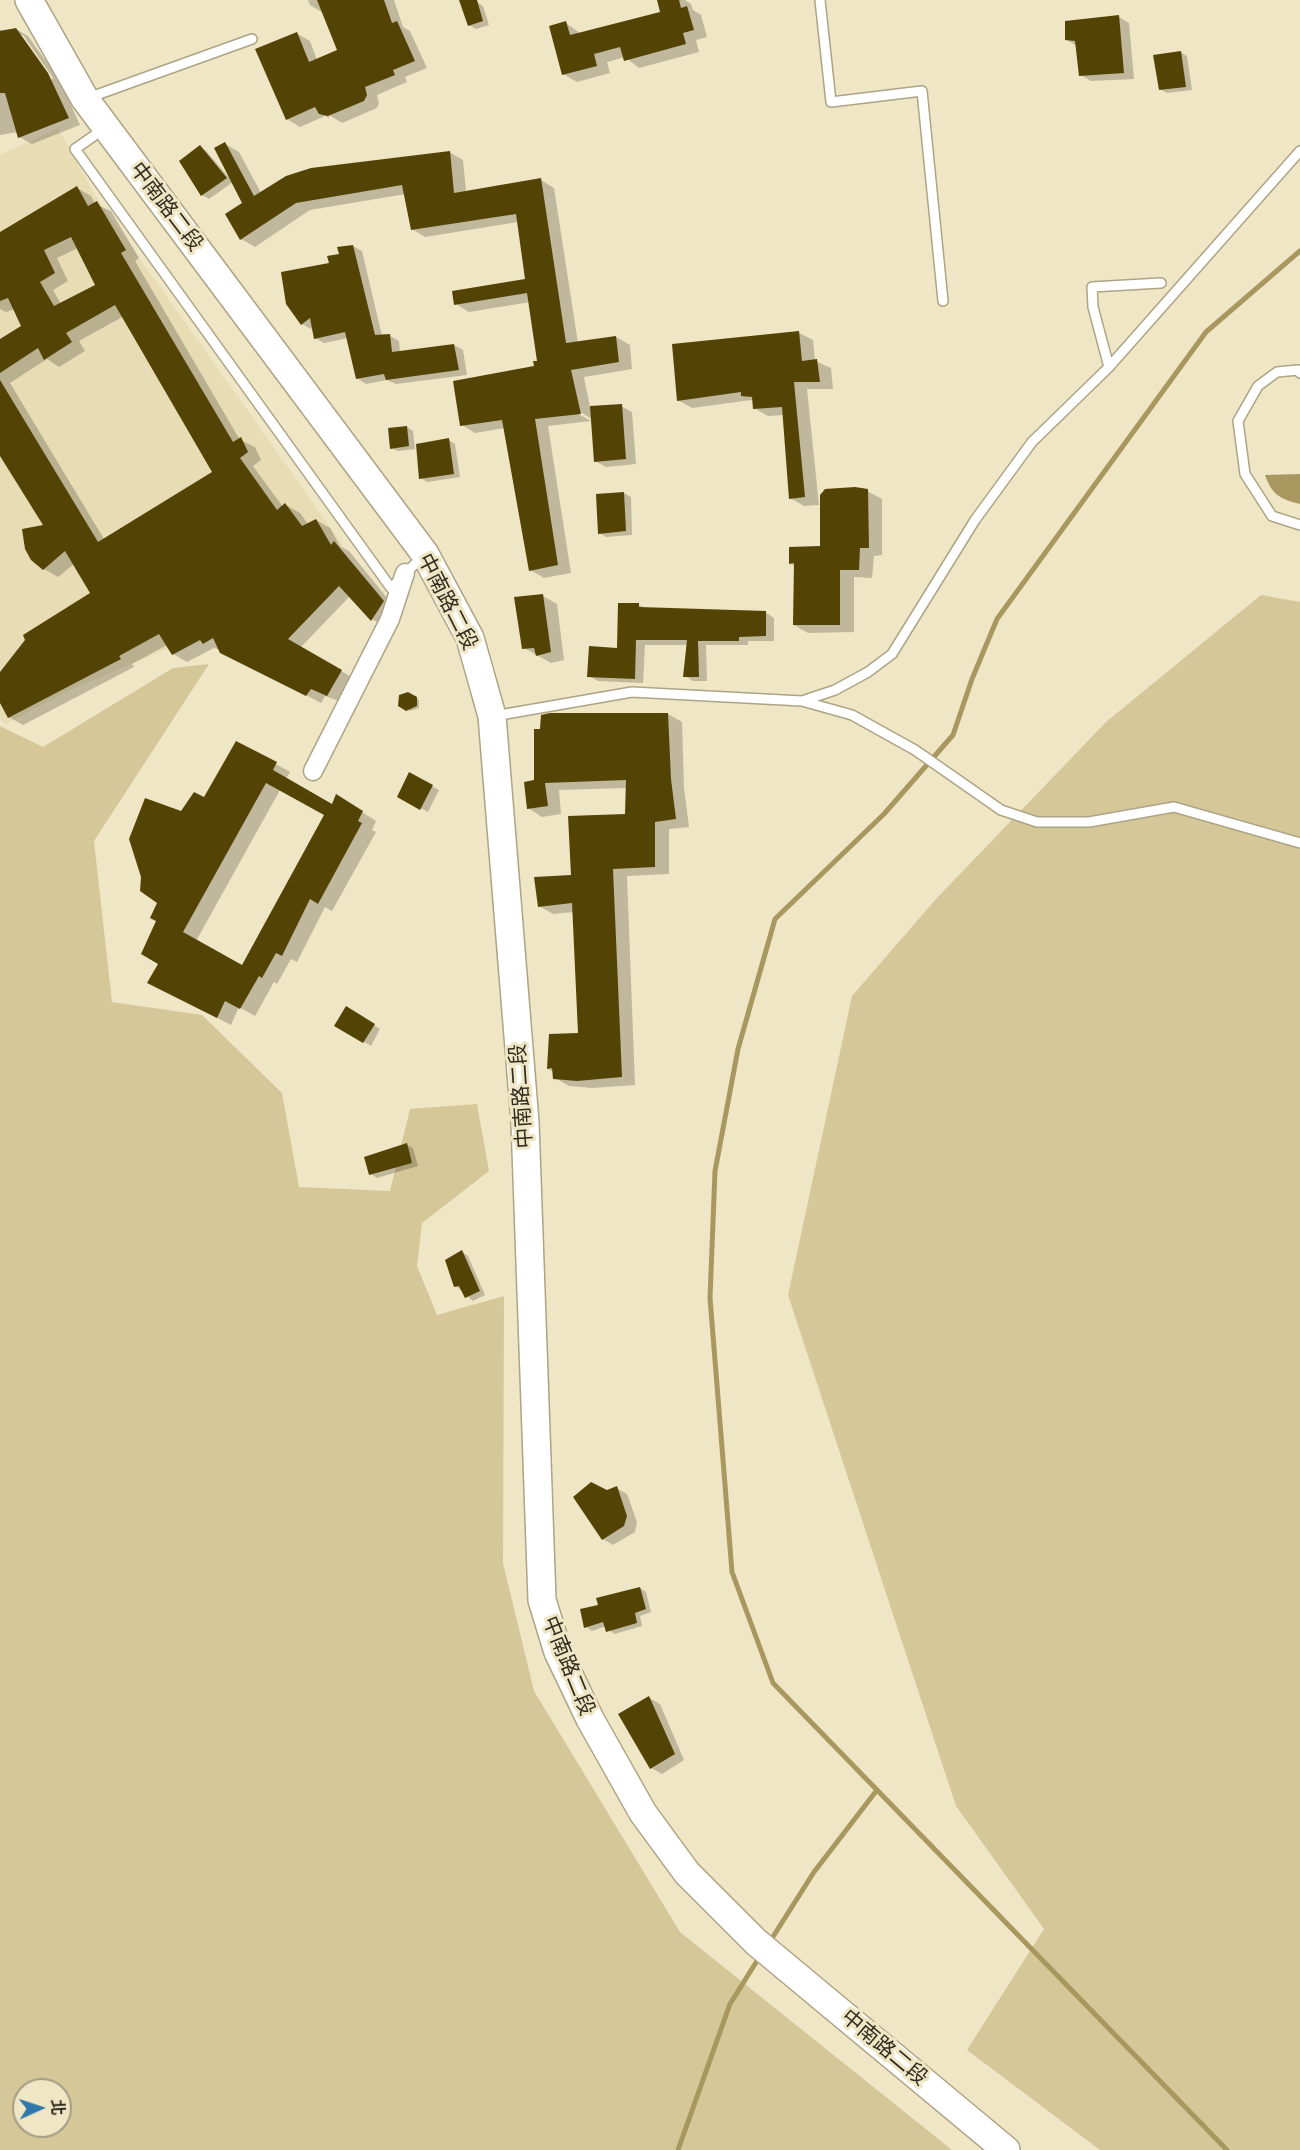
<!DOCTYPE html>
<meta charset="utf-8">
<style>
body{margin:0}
#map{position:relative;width:1300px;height:2150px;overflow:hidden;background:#efe6c5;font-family:"PT Sans","Noto Sans TC",sans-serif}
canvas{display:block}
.north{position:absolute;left:12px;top:2078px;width:60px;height:60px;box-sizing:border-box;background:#efe6c5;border:2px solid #a39c83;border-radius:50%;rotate:87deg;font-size:16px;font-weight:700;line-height:24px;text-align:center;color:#302d20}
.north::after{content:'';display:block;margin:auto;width:21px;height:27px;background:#3077ac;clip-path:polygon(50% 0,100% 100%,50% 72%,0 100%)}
</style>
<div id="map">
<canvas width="1300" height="2150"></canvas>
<div class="north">北</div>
</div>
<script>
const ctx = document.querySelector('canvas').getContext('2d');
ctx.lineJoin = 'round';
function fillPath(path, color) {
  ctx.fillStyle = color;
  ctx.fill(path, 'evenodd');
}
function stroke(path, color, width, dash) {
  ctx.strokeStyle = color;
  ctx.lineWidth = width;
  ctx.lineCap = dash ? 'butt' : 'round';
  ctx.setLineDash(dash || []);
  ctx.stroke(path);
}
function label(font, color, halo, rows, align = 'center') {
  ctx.font = font + ' "PT Sans","Noto Sans TC",sans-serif';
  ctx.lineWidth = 6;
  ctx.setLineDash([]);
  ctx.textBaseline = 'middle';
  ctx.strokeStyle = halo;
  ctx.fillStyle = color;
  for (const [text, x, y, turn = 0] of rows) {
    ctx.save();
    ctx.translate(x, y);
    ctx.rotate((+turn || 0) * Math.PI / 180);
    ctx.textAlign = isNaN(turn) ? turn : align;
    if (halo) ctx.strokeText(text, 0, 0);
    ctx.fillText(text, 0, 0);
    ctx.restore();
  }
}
fillPath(new Path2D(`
 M58 128 96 197 343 545 230 622 70 690 6 724 0 719V155Z`), '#e8dcb4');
fillPath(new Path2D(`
 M1261 595 1300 602V2150H1100L967 2050 1044 1929 956 1806 788 1295 852 996 936 899 1106 722Z
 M209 664 94 841 112 1002 202 1015 282 1093 299 1187 390 1191 410 1109 477 1104 489 1171 422 1223 417 1266 437 1315 504 1296 503 1563 534 1691 680 1932 952 2150H0V726L43 747 173 668ZM24 2090H60V2126H24Z`), '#d5c798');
fillPath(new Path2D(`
 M1300 474V504C1280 499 1272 495 1265 475Z`), '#a89860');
fillPath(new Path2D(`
 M308 0H394L403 27 410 31 427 68 405 77 407 82 377 95 379 103 377 108 342 123 329 115V118L325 116 300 127 287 119 296 33 310 41 317 60 339 50 323 13 310 5Z
 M661 0H685L691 4 693 10 701 15 707 37 696 40 699 52 639 68 625 57 607 62 610 73 577 82 563 74 566 23 581 34 662 13Z
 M477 2 483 6 489 25 476 29 469 25Z
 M1119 17 1129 23 1134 79 1091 81 1081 75 1077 46 1067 40Z
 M16 29 28 36 60 81 80 125 32 144 19 137 18 132 0 135V30ZM20 35H23L53 78 51 80Z
 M1180 52 1187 56 1192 90 1167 93 1160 89Z
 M225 144 239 152 261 193 449 152 463 160 466 192 541 180 554 188 578 343 616 337 630 345 632 369 584 377 590 407 621 406 632 412 636 464 606 467 595 461 592 419 575 409 573 411 591 421 548 426 571 573 544 578 530 570 505 428 475 433 462 425 536 367 538 362 530 302 469 312 456 304 527 280 518 222 425 237 412 229 406 194 310 210 255 247 241 239 243 204 233 182 209 199 202 195 181 162 200 147 206 151 231 180Z
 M77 188 91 196 95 204 111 211 139 258 135 261 240 440 255 447 261 460 253 466 283 507 286 505 300 513 308 524 316 520 330 528 340 546 349 551 397 610 386 627 372 619 350 596 300 648 355 679 342 702 325 696 321 703 220 650 214 648 187 662 173 654 167 645 132 664 134 667 23 725 9 717 0 700V674L92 594 74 564 58 577 44 569 45 526 0 454V341L23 327 15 309 6 312 0 309V233ZM78 248 97 286 61 304 53 290 68 281 57 258ZM124 316 214 473 104 539 10 383 47 359 59 367 85 351 79 341Z
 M353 246 362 251 382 336H390L399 341 400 353 454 345 463 350 467 375 396 384 387 380 366 384 357 378 348 338 324 343 315 338 313 327 311 329 302 324 331 265Z
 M799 333 813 340 815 361 831 368 833 389H807L819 505 804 506 790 498 784 415 768 416 754 408V402L751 400 692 408 678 400Z
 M407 427 413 431 415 449 398 451 391 448Z
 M449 440 455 444 460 477 427 482 421 478Z
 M867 491 882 499V555L874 556 872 578 854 577V632L808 633 794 625 795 566 790 564 822 547Z
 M624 493 631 497 632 535 606 537 600 533 598 495Z
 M543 596 557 604 564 660 551 663 524 648Z
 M639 605 647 609 765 612 774 618V641H748V645H706L707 681H693L685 676 688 645H645L643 683 598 681 589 676 618 650Z
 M408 694 419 700V708L410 711 400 705Z
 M668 714 682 722 684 788 689 827 669 829V874L627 876 635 1085 592 1088 569 1086 555 1078 554 1072 548 1069 580 1035 574 912 553 914 539 906 573 877 627 816V788L559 790 561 814 542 817 528 808 535 781Z
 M276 764 290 772 286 779 333 806 351 805 376 821 372 830 376 832 332 911 325 907 297 962 291 959 277 984 274 982 255 1016 239 1007 231 1025 163 990 159 903 182 813ZM280 790 326 815 243 967 196 941Z
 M410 774 439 790 428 812 399 796Z
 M346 1008 380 1029 371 1046 336 1025Z
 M407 1145 413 1148 418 1166 377 1178 371 1174Z
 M462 1252 468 1256 485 1295 473 1301 456 1286Z
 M616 1488 627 1494 637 1522 635 1532 613 1545 603 1539 607 1491Z
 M640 1588 646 1592 651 1612 640 1616 642 1626 614 1634 606 1626 592 1631 586 1627 600 1606Z
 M649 1698 660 1704 684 1760 662 1774 651 1768Z`), '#0003');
stroke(new Path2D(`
 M769 1943 814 1872 877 1790
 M678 2150 730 2004 760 1956
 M1227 2150 773 1683 732 1572 710 1298 715 1171 738 1049 775 919 884 814 953 735 972 679 997 619 1206 332 1300 251`), '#a89860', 5);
fillPath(new Path2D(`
 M317 0H384L392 23 397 21 415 61 393 70 395 75 365 87 367 95 364 101 328 116 319 114 315 107 286 120 255 49 297 32 309 62 337 50Z
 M459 0H477L483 21 468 26Z
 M657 0H679L681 8 687 6 694 30 683 33 686 44 624 61 620 47 594 54 597 66 562 75 549 26 566 21 570 35 660 12Z
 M1119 15 1124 73 1079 76 1075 41 1065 40V21Z
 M16 28 48 73 69 118 18 138 5 93H0V31Z
 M1181 51 1186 87 1159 90 1153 55Z
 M225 142 254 196 286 176 311 168 450 151 454 193 541 178 566 343 616 336 619 362 571 370 581 414 535 419 558 565 529 571 502 420 460 426 453 381 534 366 533 361H537L527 293 454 305 452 291 525 279 516 214 411 230 402 185 296 203 240 240 225 214 242 203 214 148Z
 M200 145 227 178 201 196 179 161Z
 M77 186 88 206 97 201 126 250 121 253 233 442 241 437 248 452 240 458 277 510 285 503 302 526 316 519 331 545 334 541 384 601 371 621 339 586 288 639 342 670 327 696 311 689 306 696 220 653 213 638 203 644 200 640 172 655 159 634 119 656 121 659 8 718 0 703V672L25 640 23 635 90 593 65 551 43 570 31 560 25 549 22 529 43 525 0 456V380L98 542 212 472 115 305 66 333 72 342 44 360 38 348 0 373V339L21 326 8 298 0 301V232ZM71 237 95 285 54 306 40 282 55 273 44 250Z
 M353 245 375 335 390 334 392 352 454 344 459 370 386 380 384 374 356 379 345 332 314 339 310 318 301 325 286 304 281 272 329 263 327 256 339 254 337 247Z
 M799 331 802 361 817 359 820 382H794L805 497 789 499 782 407 753 409 752 397 741 396V392L677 401 672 344Z
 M622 404 626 459 594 462 590 406Z
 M407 426 409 446 390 449 388 428Z
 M449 438 454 474 419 479 416 444Z
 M855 487 868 489 869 548H860L859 570H840V625H793L794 563 789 564V547L820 546V495L825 489Z
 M624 492 626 531 598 534 596 494Z
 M543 594 551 652 536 656 534 648 522 649 514 597Z
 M618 603H639V607L766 611V636L739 637V641H698L699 677H683L687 640H636L635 679 587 677 589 646 617 648Z
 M408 692 417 697V706L406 711 398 706 399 695Z
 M550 713H668L671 779 676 819 655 822V867L613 869 622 1077 577 1081 553 1079 552 1068 547 1069 549 1034 578 1033 572 903 538 907 534 877 571 875 568 816 625 814 626 780 545 783 548 806 527 809 524 782 534 780V729H540L541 715Z
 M236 741 277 762 273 770 332 804 336 794 363 811 358 821 362 823 318 904 310 899 282 956 276 953 262 978 259 976 240 1009 225 1001 217 1018 147 983 158 964 141 954 156 921 150 918 157 903 140 891 141 877 129 839 145 798 181 811 194 792 204 797ZM266 783 324 815 242 965 183 932Z
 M409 772 433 785 420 810 397 797Z
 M346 1006 375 1024 363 1043 334 1026Z
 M407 1143 412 1163 369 1175 364 1157Z
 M462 1250 480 1291 465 1298 459 1286 454 1287 445 1260Z
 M591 1482 607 1490 617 1486 627 1516 624 1526 602 1540 573 1497Z
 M640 1587 646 1609 635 1613 637 1623 606 1632 603 1622 584 1628 580 1609 598 1605 596 1598Z
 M649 1696 675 1754 650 1769 618 1714Z`), '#534406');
const lane = new Path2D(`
 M820 0 831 102 922 91 943 301
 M88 98 252 39
 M105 128 75 149 391 588 423 556
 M1109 367 1093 307 1092 287 1161 283
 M1300 373 1298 370 1277 372 1258 386 1238 421 1245 474 1272 516 1300 525
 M802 701 835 690 868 672 892 654 975 520 1032 442 1109 367 1300 151
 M494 716 632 692 802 701 852 715 915 750 1001 810 1037 822H1089L1174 807 1300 843`);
const street = new Path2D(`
 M313 771 390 619 405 573`);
const secondary = new Path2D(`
 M29 0 85 99 425 554 470 638 492 716 525 1122 542 1600 558 1652 590 1719 643 1813 687 1873 756 1942 1006 2150`);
stroke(lane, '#ada485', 12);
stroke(street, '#ada485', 21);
stroke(secondary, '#ada485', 30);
stroke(lane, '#fff', 9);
stroke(street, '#fff', 18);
stroke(secondary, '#fff', 27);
label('21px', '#302d20', '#efe6c5', [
 ["中南路二段",166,207,53],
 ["中南路二段",447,602,63],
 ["中南路二段",522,1096,-94],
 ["中南路二段",568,1666,68],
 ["中南路二段",884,2048,40]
]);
</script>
